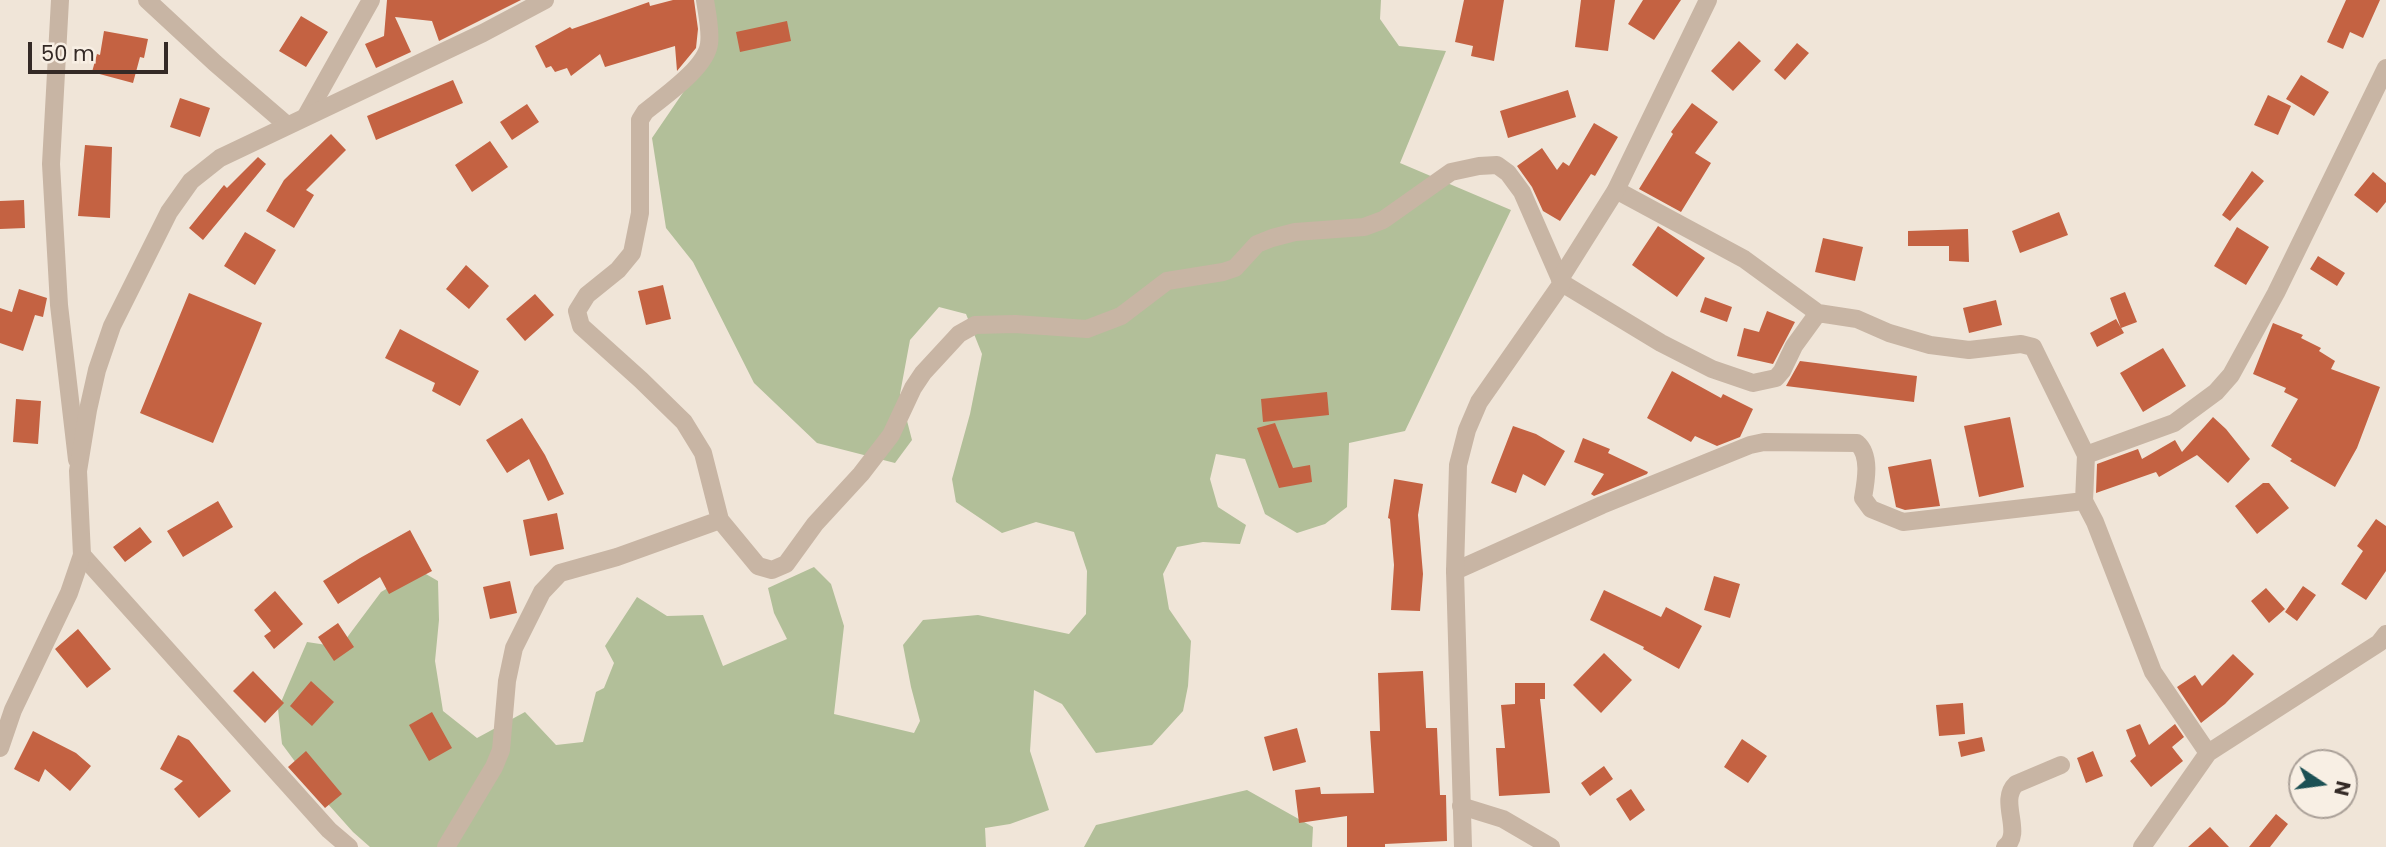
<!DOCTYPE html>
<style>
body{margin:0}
#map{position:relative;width:2386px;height:847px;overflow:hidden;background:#f0e5d8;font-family:Poppins,sans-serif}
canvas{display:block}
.north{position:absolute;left:2288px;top:749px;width:70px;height:70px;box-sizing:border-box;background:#f8efe4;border:2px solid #aaa098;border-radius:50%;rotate:103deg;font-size:19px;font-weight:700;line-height:28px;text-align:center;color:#342a26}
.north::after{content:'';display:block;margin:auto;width:24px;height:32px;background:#1c5054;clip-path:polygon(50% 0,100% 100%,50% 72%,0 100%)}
.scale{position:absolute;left:28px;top:42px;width:140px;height:32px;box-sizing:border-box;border:4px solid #342a26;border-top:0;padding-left:9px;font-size:21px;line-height:24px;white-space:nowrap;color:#342a26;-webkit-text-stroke:5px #f8efe4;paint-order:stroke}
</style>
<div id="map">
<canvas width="2386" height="847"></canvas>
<div class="north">N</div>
<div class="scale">50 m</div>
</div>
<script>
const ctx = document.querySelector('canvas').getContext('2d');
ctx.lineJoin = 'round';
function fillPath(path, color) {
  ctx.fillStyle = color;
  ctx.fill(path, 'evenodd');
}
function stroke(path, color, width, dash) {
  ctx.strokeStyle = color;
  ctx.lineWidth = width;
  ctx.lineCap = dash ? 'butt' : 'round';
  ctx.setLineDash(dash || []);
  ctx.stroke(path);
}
fillPath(new Path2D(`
 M704 0H1381L1380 19 1399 46 1446 51 1400 163 1511 210 1405 431 1349 443 1347 507 1325 524 1297 533 1265 514 1245 459 1216 454 1210 479 1218 507 1246 525 1240 544 1203 542 1177 547 1163 574 1169 609 1191 641 1188 686 1183 711 1152 745 1096 753 1062 704 1034 690 1030 751 1049 810 1010 824 985 828 986 847H370L353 832 319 794 282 744 278 709 307 642 340 647 381 592 419 570 438 581 439 620 435 661 443 711 477 738 525 712 556 745 583 742 596 692 604 688 614 663 605 646 637 597 667 616 703 615 723 666 787 639 774 613 768 588 814 567 831 584 844 626 834 714 914 733 920 721 911 687 903 645 923 620 978 615 1069 634 1086 614 1087 571 1074 532 1036 522 1002 533 956 502 952 479 970 414 982 354 966 314 939 307 910 340 900 394 912 440 895 463 817 443 754 383 693 262 666 228 652 138 708 56Z
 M1247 790 1313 827 1312 847H1084L1096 825Z`), '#b2bf99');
fillPath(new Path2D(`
 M387 0H521L439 41 432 21 395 17 411 52 376 68 365 44 384 36Z
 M673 0H694L698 29 696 48 677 71 675 46 605 67 600 54 571 76 567 68 555 72 551 66 546 68 535 46 570 27 572 29 649 2 650 6Z
 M1464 0H1504L1494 61 1471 56 1473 46 1455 42Z
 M1581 0H1615L1608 51 1575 47Z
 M1643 0H1681L1654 40 1628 24Z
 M2346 0H2380L2363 38 2350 32 2343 49 2327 42Z
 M301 16 328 32 306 67 279 51Z
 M787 21 791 41 740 52 736 32Z
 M104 31 148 39 144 58 140 57 133 83 92 72 97 54 100 55Z
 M1739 41 1761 61 1733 91 1711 71Z
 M1797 43 1809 53 1785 80 1774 70Z
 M2301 75 2329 92 2314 116 2286 99Z
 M453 80 463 103 376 140 367 116Z
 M1568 90 1576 117 1508 138 1500 111Z
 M2268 95 2291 106 2278 135 2254 125Z
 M180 98 210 108 200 137 170 127Z
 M1692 103 1718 122 1695 153 1711 163 1681 212 1639 189 1673 134 1671 132Z
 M527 104 539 122 512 140 500 122Z
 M1594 123 1618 137 1595 176 1591 174 1560 221 1543 211 1532 187 1517 166 1542 148 1557 170 1563 162 1569 166Z
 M331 134 346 150 306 190 314 195 294 228 266 211 284 180Z
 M490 141 508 167 472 192 455 165Z
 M85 145 112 147 110 218 78 216Z
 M258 157 266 164 203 240 189 228 224 185 227 188Z
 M2252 171 2264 181 2230 221 2222 215Z
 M2373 172 2386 183V202L2377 213 2354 195Z
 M24 200 25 228 0 229V201Z
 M2059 212 2068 235 2020 253 2012 231Z
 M1658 226 1705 258 1677 297 1632 265Z
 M2237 227 2269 247 2246 285 2214 266Z
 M1968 229 1969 262 1949 261V246H1908V231Z
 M245 232 276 250 255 285 224 266Z
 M1823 238 1863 247 1855 281 1815 272Z
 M2318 256 2345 273 2337 286 2310 269Z
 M466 265 489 286 469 309 446 289Z
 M663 285 671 319 646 325 638 291Z
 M19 289 47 298 43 317 35 315 23 351 0 343V308L12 312Z
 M2125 292 2137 322 2121 328 2110 298Z
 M189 293 262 323 213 443 140 413Z
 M535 294 554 315 525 341 506 319Z
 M1705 297 1732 307 1727 322 1700 312Z
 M1996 300 2002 325 1969 333 1963 308Z
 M1767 311 1795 322 1773 364 1737 356 1744 328 1759 332Z
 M2116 319 2124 333 2097 347 2090 333Z
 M2273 323 2303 335 2301 338 2321 348 2319 351 2335 361 2331 369 2380 387 2357 448 2335 487 2290 461 2292 459 2271 446 2298 399 2284 392 2286 388 2253 374Z
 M400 329 479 371 460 406 432 391 435 383 385 358Z
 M2163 348 2186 386 2143 412 2120 373Z
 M1800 361 1917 376 1914 402 1786 386Z
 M1672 371 1721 398 1723 394 1753 409 1740 437 1717 446 1695 436 1691 442 1647 418Z
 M1327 392 1329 415 1263 422 1261 399Z
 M16 399 41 401 38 444 13 442Z
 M2010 417 2024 487 1979 497 1964 426Z
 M2213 417 2226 429 2250 459 2228 483 2197 455 2159 477 2156 472 2096 493 2097 464 2138 449 2142 459 2175 440 2182 452Z
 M522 418 545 455 564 494 548 501 529 459 507 473 486 440Z
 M1275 423 1293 468 1310 465 1312 482 1279 488 1257 428Z
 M1513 426 1536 434 1565 451 1545 486 1523 474 1516 493 1491 483Z
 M1583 438 1610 449 1608 453 1648 472 1647 474 1594 496 1591 494 1604 474 1574 462Z
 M1931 459 1940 506 1905 510 1896 507 1888 467Z
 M1394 479 1423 484 1418 515 1423 574 1420 611 1391 610 1394 565 1390 519 1388 518Z
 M2263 483H2269L2289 508 2257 534 2235 506Z
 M218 501 233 527 183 557 167 531Z
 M557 513 564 549 530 556 523 520Z
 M2376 519 2386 526V571L2366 600 2341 584 2363 551 2357 546Z
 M140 527 152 542 125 562 113 547Z
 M410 530 432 571 389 594 380 577 338 604 323 581 360 558Z
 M1714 576 1740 584 1730 618 1704 610Z
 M510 581 517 613 490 619 483 587Z
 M2303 586 2316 595 2297 621 2285 612Z
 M2266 588 2285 609 2269 623 2251 601Z
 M1604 590 1661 617 1666 607 1702 626 1679 669 1643 649 1644 647 1590 620Z
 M275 591 303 624 274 649 264 636 271 631 254 610Z
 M338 623 354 647 334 661 318 637Z
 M78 629 111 669 87 688 55 649Z
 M1604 653 1632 680 1601 713 1573 685Z
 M2233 654 2254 674 2225 704 2201 723 2177 687 2195 675 2202 686Z
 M253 671 284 703 265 723 233 691Z
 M1423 671 1426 728H1437L1440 795H1446L1447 841 1385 844V847H1347V816L1299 823 1295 790 1320 787 1321 794 1374 793 1370 731H1380L1378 673Z
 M311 681 334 702 312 726 290 706Z
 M1515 683H1545V699H1540L1550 793 1499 796 1496 748H1505L1501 705 1515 704Z
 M1963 703 1965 734 1939 736 1936 705Z
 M432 712 452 748 429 761 409 725Z
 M2140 724 2149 745 2175 724 2184 737 2172 747 2183 761 2151 787 2130 761 2136 756 2126 730Z
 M1297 728 1306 762 1273 771 1264 737Z
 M33 731 76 753 91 766 70 791 45 769 39 782 14 769Z
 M178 735 189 740 231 791 199 818 174 789 183 781 160 769Z
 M1982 737 1985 751 1961 757 1958 742Z
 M1742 739 1767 756 1748 783 1724 767Z
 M306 751 342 794 325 808 288 767Z
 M2093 751 2103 776 2086 783 2077 758Z
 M1604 766 1613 779 1590 796 1581 783Z
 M1631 789 1645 810 1630 821 1616 799Z
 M2276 814 2288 824 2270 847H2249Z
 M2210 827 2229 847H2188Z`), '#c46242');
stroke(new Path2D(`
 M60 0 51 164 59 305 77 460
 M147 0 215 63 287 125
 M705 0C707 14 711 31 709 44 706 68 663 97 645 112L640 120V213L632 253 618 270 587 295 577 311 581 326 641 380 684 422 703 453 720 520 758 566 772 570 786 564 815 524 861 474 891 435 913 388 923 373 959 334 975 325 1015 324 1087 329 1121 316 1167 281 1223 272 1235 268 1257 244 1272 238 1295 232 1364 227 1383 220 1451 172 1479 166 1497 165 1508 173 1522 192 1560 279
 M306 116 371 0
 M1616 190 1744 259 1818 313 1857 319 1889 333 1930 345 1969 350 2021 344 2033 347 2086 455 2084 501 2095 522 2153 672 2208 753
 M1562 283 1661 343 1712 369 1753 383 1776 378 1782 371 1794 346 1818 313
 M2086 455 2174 423 2216 392 2231 375 2276 293 2386 68
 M82 555 329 830 349 847
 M1455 571 1602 505 1750 445 1764 442 1857 443C1871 455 1866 481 1863 498L1871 509 1903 522 2084 501
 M1461 806 1503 819 1551 847
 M446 847 494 767 501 750 507 681 514 648 542 592 560 573 617 557 720 520
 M2005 847C2024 833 1998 801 2016 784L2061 765
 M2142 847 2208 753 2379 643 2386 634`), '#c8b5a4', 18);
stroke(new Path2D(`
 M0 748 13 710 69 593 82 555 78 471 88 410 97 370 112 326 169 212 191 181 220 158 483 33 545 0
 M1463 847 1455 571 1458 465 1467 430 1479 402 1562 283 1560 279 1616 190 1708 0`), '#c8b5a4', 18);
</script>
